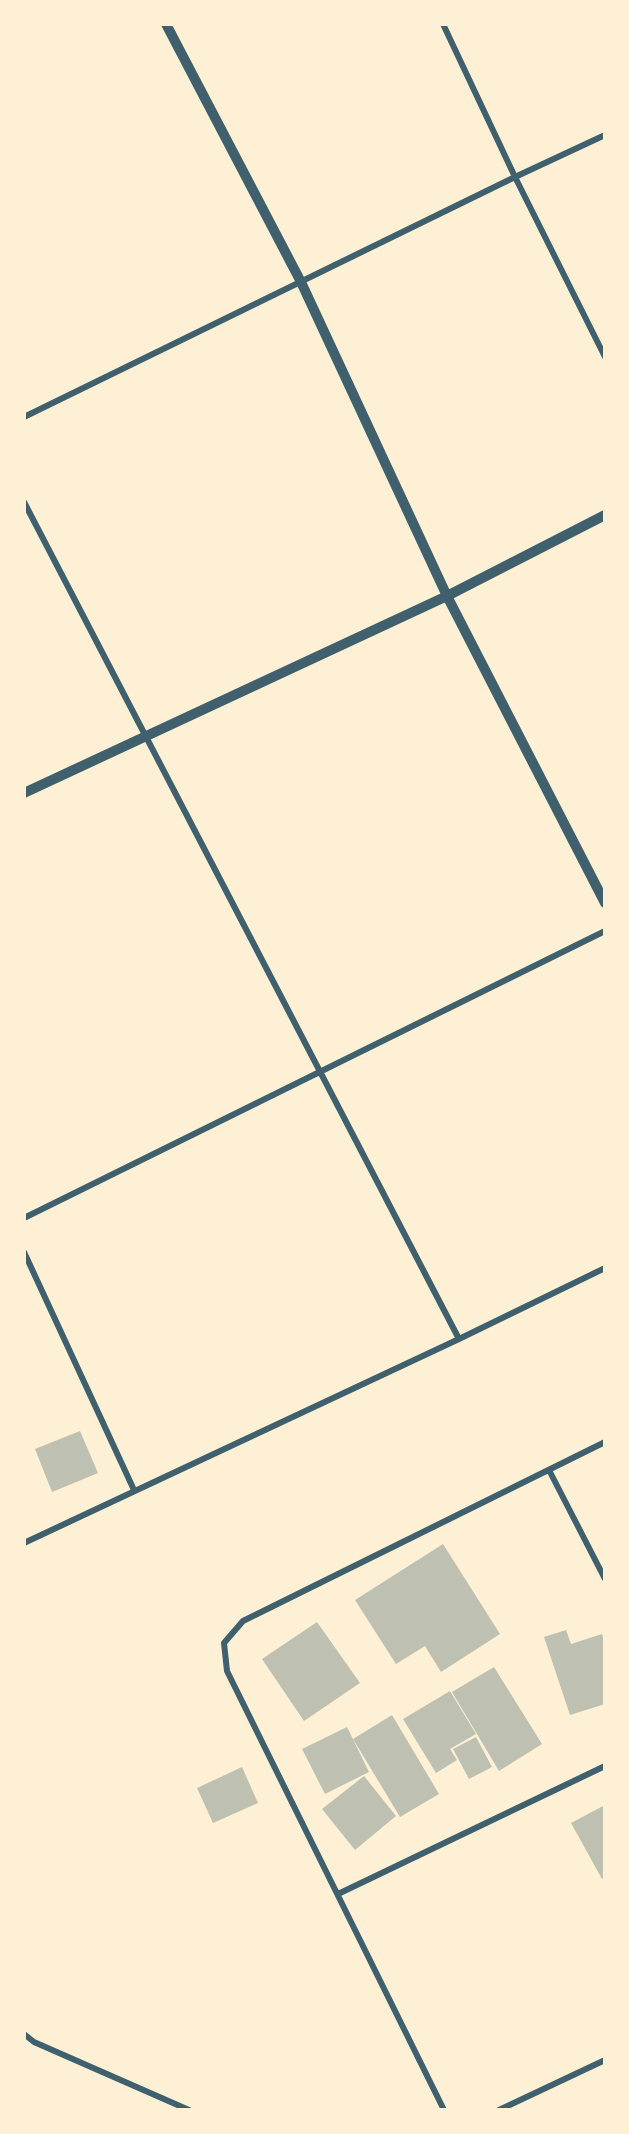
<!DOCTYPE html>
<style>
body{margin:0}
#map{position:relative;width:629px;height:2134px;overflow:hidden;background:#fdf0d5;font-family:"Fira Sans Condensed",sans-serif}
canvas{display:block}
.frame{position:absolute;inset:0;border:26px solid #fdf0d5;pointer-events:none}
</style>
<div id="map">
<canvas width="629" height="2134"></canvas>
<div class="frame"></div>
</div>
<script>
const ctx = document.querySelector('canvas').getContext('2d');
ctx.lineJoin = 'round';
function fillPath(path, color) {
  ctx.fillStyle = color;
  ctx.fill(path, 'evenodd');
}
function stroke(path, color, width, dash) {
  ctx.strokeStyle = color;
  ctx.lineWidth = width;
  ctx.lineCap = dash ? 'butt' : 'round';
  ctx.setLineDash(dash || []);
  ctx.stroke(path);
}
fillPath(new Path2D(`
 M80 1431 98 1473 52 1492 35 1449Z
 M443 1544 500 1634 441 1672 425 1646 396 1664 355 1600Z
 M317 1622 360 1683 304 1721 262 1659Z
 M566 1630 571 1644 602 1634 605 1644V1704L570 1715 544 1637Z
 M494 1667 542 1744 499 1771 452 1692Z
 M450 1691 476 1734 450 1749 457 1760 436 1773 403 1719Z
 M392 1715 439 1794 400 1817 353 1739Z
 M347 1727 369 1772 325 1794 302 1749Z
 M476 1737 492 1767 469 1779 453 1749Z
 M242 1767 258 1803 213 1823 197 1788Z
 M364 1776 396 1816 355 1850 322 1809Z
 M605 1805V1877L602 1879 571 1823Z`), '#bec0b2');
stroke(new Path2D(`
 M443 24 515 177 605 357
 M24 417 515 177 605 135
 M24 502 459 1339
 M24 1218 605 931
 M24 1252 134 1490
 M549 1470 605 1579
 M24 1543 459 1339 605 1268
 M338 1894 605 1766
 M24 2034 34 2042 189 2110
 M444 2110 227 1671 224 1643 243 1621 605 1442
 M499 2110 605 2060`), '#3f606c', 6);
stroke(new Path2D(`
 M166 24 301 282 447 596 605 903
 M24 793 447 596 605 515`), '#3f606c', 10);
</script>
